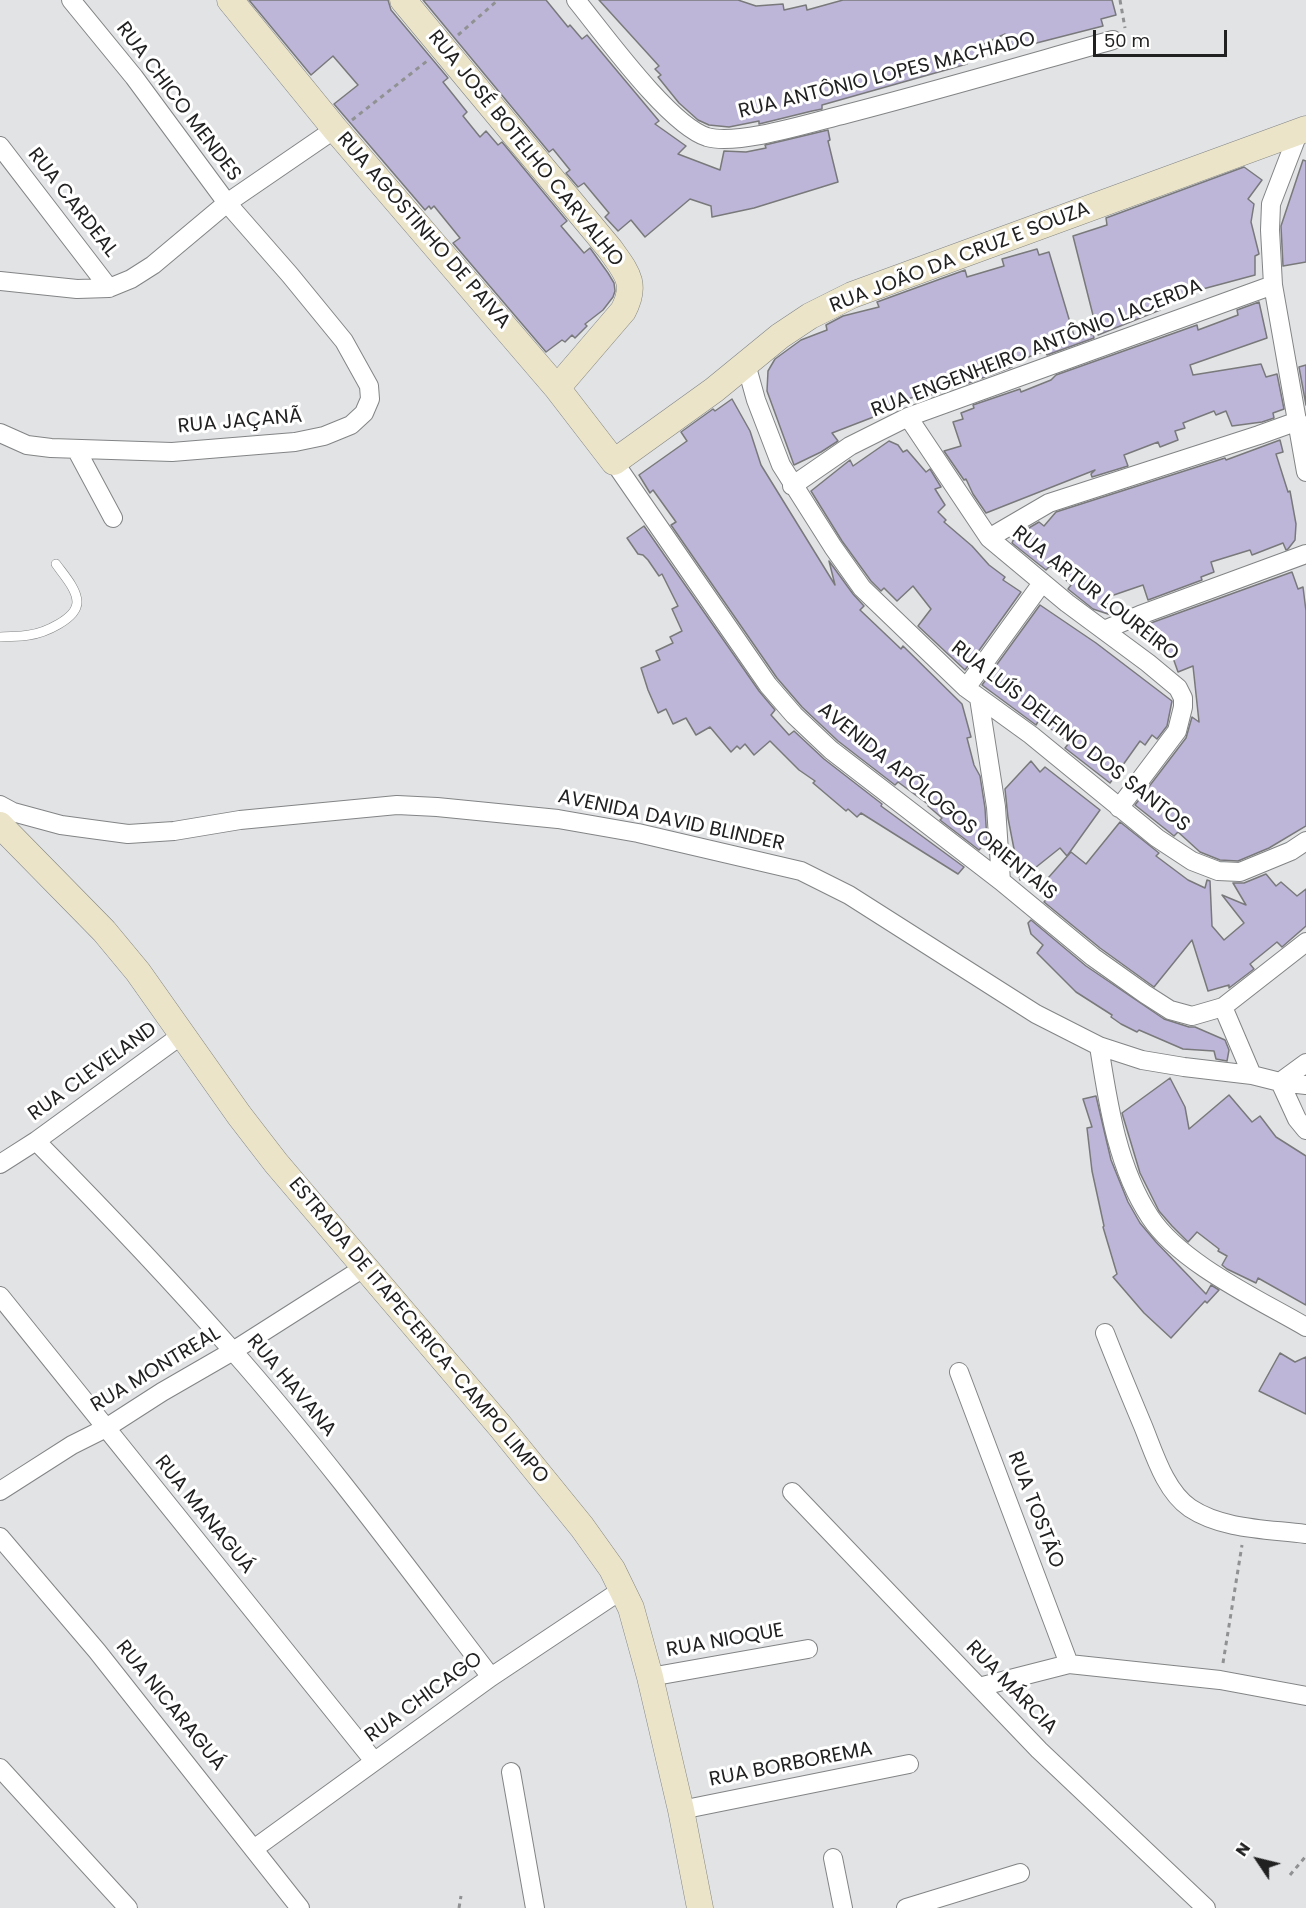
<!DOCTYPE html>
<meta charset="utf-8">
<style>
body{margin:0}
#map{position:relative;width:1306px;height:1908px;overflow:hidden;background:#e1e3e4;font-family:Poppins,sans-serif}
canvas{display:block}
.north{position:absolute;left:1228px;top:1830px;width:60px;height:60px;-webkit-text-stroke:4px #fff;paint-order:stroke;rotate:305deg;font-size:16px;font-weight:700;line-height:24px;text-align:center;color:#212122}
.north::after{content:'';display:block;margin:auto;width:21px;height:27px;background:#212122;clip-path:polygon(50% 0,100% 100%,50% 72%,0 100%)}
.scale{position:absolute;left:1093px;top:30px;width:134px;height:27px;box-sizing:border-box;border:3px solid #212122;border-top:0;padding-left:8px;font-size:18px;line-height:21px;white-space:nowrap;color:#212122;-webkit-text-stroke:4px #fff;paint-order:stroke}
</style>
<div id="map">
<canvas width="1306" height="1908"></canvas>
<div class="north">N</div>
<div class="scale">50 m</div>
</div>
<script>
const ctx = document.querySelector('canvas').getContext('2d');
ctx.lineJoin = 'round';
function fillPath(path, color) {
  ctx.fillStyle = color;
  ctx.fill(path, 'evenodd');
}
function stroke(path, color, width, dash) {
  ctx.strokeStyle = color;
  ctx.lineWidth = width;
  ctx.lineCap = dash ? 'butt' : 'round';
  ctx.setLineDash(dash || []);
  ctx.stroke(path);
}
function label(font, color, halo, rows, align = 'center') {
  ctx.font = font + ' Poppins,sans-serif';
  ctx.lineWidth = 6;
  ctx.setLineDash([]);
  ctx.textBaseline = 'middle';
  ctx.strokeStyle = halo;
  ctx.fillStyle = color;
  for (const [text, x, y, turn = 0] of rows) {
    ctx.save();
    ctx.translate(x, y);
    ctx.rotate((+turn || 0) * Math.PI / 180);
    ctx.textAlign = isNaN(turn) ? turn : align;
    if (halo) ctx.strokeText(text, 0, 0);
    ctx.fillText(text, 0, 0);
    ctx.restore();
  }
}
const building = new Path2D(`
 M249 0H388L391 10 448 78 443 82 467 112 463 116 480 137 486 131 498 145 502 142 567 221 561 226 584 253 590 248 608 273 614 283 615 291 613 297 603 310 585 324 587 326 575 338 572 335 565 342 562 340 546 352 453 243 460 238 434 206 431 209 429 206 425 210 334 104 358 85 333 56 311 75Z
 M423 0H546L568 27 570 25 582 39 587 35 659 121 655 124 686 146 678 154 720 170 724 151 746 152 766 148 765 145 828 130 830 140 828 141 838 182 754 208 712 217 711 206 690 199 645 237 631 220 618 231 605 217 609 213 584 183 578 187 566 173 570 170 553 149 549 152Z
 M599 0H738L756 6 783 4 784 10 806 5 807 10 843 0H1112L1116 15 1101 19 1103 26 1013 49 1009 35 1005 37V34L975 48 977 58 966 61 967 64 822 105V109L812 111 759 124V121L729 127 709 125 698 120 679 103 658 77 661 75 655 69 659 66Z
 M1303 160 1306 161V262L1283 266 1281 226Z
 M1244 167 1262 180 1248 199 1254 204 1251 222 1259 254 1255 256V275L1158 301 1160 310 1098 335 1073 236 1107 225 1106 218Z
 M1037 249 1039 255 1049 252 1075 339 1093 334 1094 338 1047 355 1045 351 1031 356 1011 364 1012 367 966 384 965 383 925 397 924 394 891 404 892 406 888 407 889 411 832 433 838 441 821 452 794 465 767 391 768 371 775 359 801 340 827 330 826 325 843 316 879 307 877 302 965 270 967 277 1004 266 1002 259Z
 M1259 302 1267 338 1190 365 1193 375 1261 364 1266 377 1277 374 1284 409 1273 413 1274 418 1262 422 1232 426 1226 411 1216 415 1214 411 1183 423 1185 428 1175 431 1178 440 1160 447 1158 442 1124 455 1128 466 1092 477 1091 474 1095 470 986 513 973 494 966 479 964 480 944 451 961 446 953 422 963 419 961 413 974 408 973 405 1020 389 1021 392 1051 380 1056 375 1197 325 1198 330 1238 315 1237 310Z
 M1306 365V405L1299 367Z
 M732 399 750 431 761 465 835 585 829 561 853 594 864 606 860 610 901 649 903 646 962 704 971 737 967 738 974 765 980 776 985 808 987 841 979 850 940 820 942 818 928 806 929 805 898 782 895 785 838 741 802 707 777 678 671 525 676 522 653 490 650 493 639 475 687 441 681 432 713 409 715 411Z
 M1280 440 1283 452 1276 454 1288 492 1290 491 1296 524 1295 540 1288 549 1286 550 1283 543 1252 555 1250 550 1211 562 1214 572 1201 577 1202 580 1148 600 1143 585 1105 598 1111 615 1093 609 1068 589 1071 585 1051 565 1046 570 1012 543 1015 536 1039 522 1044 526 1056 512 1225 458 1226 460Z
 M889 441 898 445 903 452 907 450 926 472 930 469 941 487 935 489 945 505 938 512 946 520 944 522 972 546 989 565 1005 577 1003 580 1021 592 965 670 918 626 931 609 913 586 897 601 884 588 881 591 871 581 842 541 811 491 850 460 853 466Z
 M644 526 759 691 775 710 771 715 789 735 794 731 824 759 882 804 881 806 964 867 958 874 861 813 857 817 848 809 846 811 813 783 815 781 799 770 770 741 754 755 745 744 740 749 737 746 731 752 710 727 696 735 686 718 673 724 666 709 658 713 648 690 641 668 660 660 656 651 673 643 670 637 682 631 672 609 678 606 662 574 659 576 648 560 643 555 638 554 627 538Z
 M1292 572 1298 589 1303 587 1306 611V826L1269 848 1238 861 1220 860 1200 852 1178 832 1174 836 1135 805 1186 738 1192 717 1199 722 1193 666 1178 672 1172 655 1169 656 1162 636 1153 639 1148 624Z
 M1040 605 1096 643 1172 701 1167 726 1157 739 1152 735 1145 745 1140 741 1110 783 1065 748 1069 743 1055 732 1039 720 1036 725 982 685Z
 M1031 761 1040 772 1045 767 1100 810 1067 856 1060 848 1020 880 1008 818 1005 789Z
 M1120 822 1159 853 1156 856 1188 880 1205 888 1207 880 1210 881 1212 926 1224 940 1244 923 1222 895 1246 905 1233 883H1244L1266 874 1276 886 1281 882 1297 896 1306 889V926L1282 947 1277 942 1250 964 1254 969 1229 988V985L1208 991 1192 940 1154 987 1100 948 1044 902 1051 894 1041 886 1071 852 1086 864Z
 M1031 920 1086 966 1164 1019 1189 1027H1195L1225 1040 1229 1050 1227 1061 1216 1059 1214 1051 1183 1049 1139 1030 1137 1032 1121 1024 1111 1017 1112 1015 1076 992 1037 953 1043 945 1031 934 1028 923Z
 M1170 1078 1185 1107 1189 1129 1229 1095 1252 1122 1260 1116 1276 1137 1306 1156V1305L1258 1278 1256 1283 1227 1269 1222 1265 1227 1256 1218 1251 1219 1249 1197 1232 1188 1242 1172 1226 1159 1211 1140 1173 1122 1113Z
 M1096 1096 1111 1160 1128 1202 1140 1223 1156 1242 1206 1294 1211 1285 1219 1290 1207 1303 1205 1301 1171 1338 1144 1313 1113 1277 1117 1274 1103 1227 1104 1226 1092 1171 1087 1128 1092 1127 1083 1099Z
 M1280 1353 1295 1362 1306 1357V1414L1259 1391Z`);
fillPath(building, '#beb6d8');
stroke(building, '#79797b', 1.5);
const lane = new Path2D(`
 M0 637C9 636 19 637 29 635 44 633 77 619 77 602 77 589 63 574 56 564`);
const street = new Path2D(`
 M576 0C603 33 669 125 707 137 738 146 813 122 846 114 935 91 1024 65 1113 40
 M1299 131 1271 204 1270 230 1273 285 1306 472
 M0 146 109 288
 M0 281 77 289 109 288 131 279 153 265 227 203 335 129
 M746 364 756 400 781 465 833 547 862 588 966 688 1031 735 1157 838 1192 861 1218 871 1240 872 1291 851 1306 841
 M908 417 989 538 1067 603 1148 663 1178 688 1183 698V707L1177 731 1119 808
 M0 433 27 445 51 448 172 452 295 442 324 436 351 425 364 413 370 399 369 386 344 341 290 275 227 203 134 77 71 0
 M76 449 113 518
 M614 462 768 685 794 715 831 750 1001 881 1093 957 1145 994 1170 1010 1192 1016 1223 1007 1252 1075
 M792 486 850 446 908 417 1273 285
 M989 538 1049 503 1259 435 1298 421
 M1104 630 1140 615 1306 554
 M966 688 1042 583
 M979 698 996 807 1001 881
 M0 805 13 812 61 825 128 834 174 831 240 820 397 805 437 807 558 819 638 833 801 871 849 895 1036 1014 1099 1046 1142 1060 1184 1067 1252 1075 1280 1082 1306 1085
 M1223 1007 1306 942
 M1099 1046C1108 1103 1117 1167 1150 1217 1180 1263 1258 1299 1306 1327
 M1306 1063 1280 1082 1297 1119 1306 1130
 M36 1141C103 1209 169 1278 232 1350 324 1454 407 1567 491 1677
 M0 1164 36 1141 183 1034
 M0 1296 374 1761
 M1105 1333C1117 1364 1130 1395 1143 1426 1154 1453 1165 1491 1190 1508 1223 1530 1269 1529 1306 1534
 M959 1372 1069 1664
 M0 1491 72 1445 106 1428 162 1392 233 1351 365 1267
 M792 1492 1039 1750 1206 1908
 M0 1537 97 1651 300 1908
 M650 1677 808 1649
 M979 1687 1069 1664 1220 1680 1306 1696
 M0 1768 128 1908
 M511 1772 535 1908
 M681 1810 909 1764
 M255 1848 491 1677 623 1589
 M833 1858 843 1908
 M906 1908 1020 1873`);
const secondary = new Path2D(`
 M230 0 335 129 557 388 614 462 714 390 780 336 810 316 852 295 1306 129
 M403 0 610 249C626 272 638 283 623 311L557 388
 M0 825 104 931 138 972 239 1115 276 1163 500 1426 582 1527 612 1569 631 1608 650 1677 681 1810 700 1908`);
stroke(lane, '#828485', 10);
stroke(street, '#828485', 20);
stroke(secondary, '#828485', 27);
stroke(new Path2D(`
 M1120 0 1125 28
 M458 35 498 0
 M352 120 427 61
 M1223 1663 1242 1545
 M1290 1875 1306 1856
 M459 1908 461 1896`), '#909192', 3, [4.5, 4.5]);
stroke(lane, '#fff', 9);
stroke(street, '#fff', 18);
stroke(secondary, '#ebe4c8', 26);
label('20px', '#212122', '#fff', [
 ["RUA ANTÔNIO LOPES MACHADO",887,76,-14],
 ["RUA CHICO MENDES",178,102,53],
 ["RUA JOSÉ BOTELHO CARVALHO",525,149,51],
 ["RUA CARDEAL",72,203,52],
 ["RUA AGOSTINHO DE PAIVA",423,231,49],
 ["RUA JOÃO DA CRUZ E SOUZA",960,258,-21],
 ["RUA ENGENHEIRO ANTÔNIO LACERDA",1037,349,-21],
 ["RUA JAÇANÃ",240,422,-5],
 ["RUA ARTUR LOUREIRO",1095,594,38],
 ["RUA LUÍS DELFINO DOS SANTOS",1070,737,38],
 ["AVENIDA APÓLOGOS ORIENTAIS",937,802,39],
 ["AVENIDA DAVID BLINDER",671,821,12],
 ["RUA CLEVELAND",93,1072,-36],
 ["ESTRADA DE ITAPECERICA-CAMPO LIMPO",418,1331,50],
 ["RUA MONTREAL",156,1370,-31],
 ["RUA HAVANA",291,1386,50],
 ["RUA TOSTÃO",1035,1510,69],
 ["RUA MANAGUÁ",204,1515,51],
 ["RUA NIOQUE",725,1641,-10],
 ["RUA MÁRCIA",1011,1688,46],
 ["RUA CHICAGO",424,1698,-36],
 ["RUA NICARAGUÁ",170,1706,51],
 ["RUA BORBOREMA",791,1765,-11]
]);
</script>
